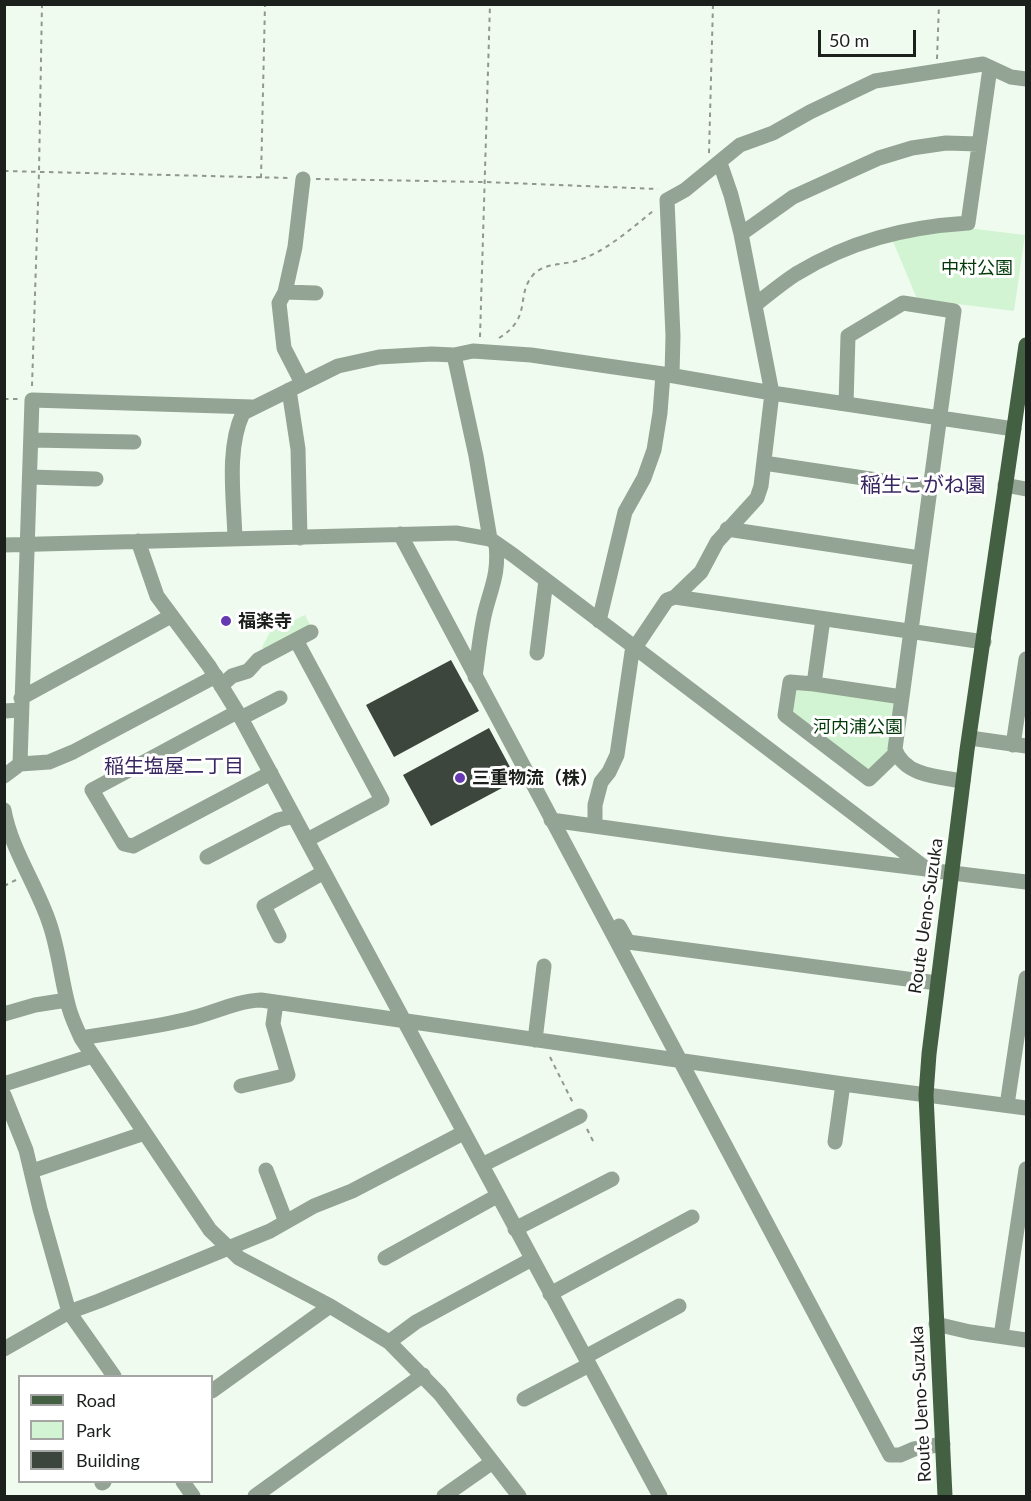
<!DOCTYPE html>
<meta charset="utf-8">
<style>
body{margin:0}
#map{position:relative;width:1031px;height:1501px;overflow:hidden;background:#f0fbf0;font-family:Lato,sans-serif}
canvas{display:block}
.frame{position:absolute;inset:0;border:6px solid #1c201c;pointer-events:none}
.legend{position:absolute;left:18px;top:1375px;width:195px;height:108px;box-sizing:border-box;background:#fff;border:2px solid #a4a6a4;margin:0;padding:8px 10px;list-style:none;font-size:18px;color:#1c201c}
.legend li{display:flex;align-items:center;gap:12px;height:30px}
.legend b{width:30px;border:2px solid #a4a6a4}
.scale{position:absolute;left:818px;top:30px;width:98px;height:27px;box-sizing:border-box;border:3px solid #1c201c;border-top:0;padding-left:8px;font-size:18px;line-height:21px;white-space:nowrap;color:#1c201c;-webkit-text-stroke:4px #fff;paint-order:stroke}
</style>
<div id="map">
<canvas width="1031" height="1501"></canvas>
<div class="frame"></div>
<ul class="legend">
<li><b style="height:8px;background:#436043"></b>Road</li>
<li><b style="height:16px;background:#d3f4d2"></b>Park</li>
<li><b style="height:16px;background:#3c463c"></b>Building</li>
</ul>
<div class="scale">50 m</div>
</div>
<script>
const ctx = document.querySelector('canvas').getContext('2d');
ctx.lineJoin = 'round';
function fillPath(path, color) {
  ctx.fillStyle = color;
  ctx.fill(path, 'evenodd');
}
function stroke(path, color, width, dash) {
  ctx.strokeStyle = color;
  ctx.lineWidth = width;
  ctx.lineCap = dash ? 'butt' : 'round';
  ctx.setLineDash(dash || []);
  ctx.stroke(path);
}
function label(font, color, halo, rows, align = 'center') {
  ctx.font = font + ' Lato,"Noto Sans JP",sans-serif';
  ctx.lineWidth = 6;
  ctx.setLineDash([]);
  ctx.textBaseline = 'middle';
  ctx.strokeStyle = halo;
  ctx.fillStyle = color;
  for (const [text, x, y, turn = 0] of rows) {
    ctx.save();
    ctx.translate(x, y);
    ctx.rotate((+turn || 0) * Math.PI / 180);
    ctx.textAlign = isNaN(turn) ? turn : align;
    if (halo) ctx.strokeText(text, 0, 0);
    ctx.fillText(text, 0, 0);
    ctx.restore();
  }
}
fillPath(new Path2D(`
 M976 229 1025 235 1014 311 917 299 892 239 933 230Z
 M305 615 310 625 264 649 262 647 270 632Z
 M793 685 890 699 895 705 888 759 869 776 788 714Z`), '#d3f4d2');
fillPath(new Path2D(`
 M451 660 479 711 394 757 366 705Z
 M489 728 517 780 431 826 403 775Z`), '#3c463c');
stroke(new Path2D(`
 M937 59 939 4
 M709 153 713 4
 M4 171 290 178
 M261 178 265 4
 M316 179 485 182 658 189
 M480 337 490 4
 M499 338C533 317 515 296 533 275 544 263 562 265 576 261 604 253 631 229 653 211
 M32 386 39 172 42 4
 M4 399H19
 M4 886 16 880
 M550 1057 574 1105
 M587 1129 595 1145`), '#8f978f', 2, [4.5, 4.5]);
stroke(new Path2D(`
 M741 234 793 197 879 158 912 148 946 143 979 144
 M285 292 316 293
 M755 305C769 294 782 283 796 274 850 241 906 227 968 223L990 68
 M454 355 476 456 490 539
 M672 375 673 336 667 200 685 190 740 145 773 133 810 112 875 81 983 64 1011 77 1026 79
 M302 383 284 348 279 303 285 292 295 247 303 179
 M289 390 298 449 300 538
 M846 404 848 336 903 303 954 311 895 749C904 776 939 777 963 781
 M31 440 134 442
 M764 463 930 488
 M30 477 96 479
 M1005 485 1026 489
 M727 529 920 558
 M400 534 890 1455H900L914 1449 943 1444
 M235 539C234 499 226 449 243 413L338 366 379 357 432 354 454 355 473 351 531 355 663 374 772 393 1014 429
 M138 541 157 596 209 666 241 718 660 1496
 M4 545 456 533 490 539 513 555 928 870 1026 882
 M675 597 984 642
 M823 619 814 684 902 697
 M599 621 625 512 644 478 654 450 660 413 663 374
 M296 640 382 800 307 840
 M537 653 546 580
 M475 677C478 656 480 633 485 612 492 585 499 573 496 544
 M814 684 790 682 785 715 869 779 896 753
 M221 686 232 676 248 671 258 660 311 632
 M21 698 171 616
 M4 711 21 710
 M237 712 92 790 124 844 133 846 271 773
 M241 718 280 698
 M970 738 1026 746
 M1013 745 1026 659
 M20 764 32 400 252 407
 M4 776 20 764 49 762 73 752 216 676
 M4 810C11 849 36 884 49 922 59 950 61 980 69 1008 72 1019 77 1029 81 1038L210 1230 239 1258 330 1306 389 1342 440 1394 519 1496
 M551 820 723 844 926 869
 M595 826V805L601 782 609 772 617 755 632 652 667 600 675 597 701 572 717 542 757 498 761 486 772 393 741 234 731 195 720 163
 M207 857 278 820 294 816
 M619 926 628 942 937 983
 M279 936 264 906 324 872
 M4 1014 35 1005 67 1000
 M81 1038C115 1032 150 1028 184 1020 210 1015 234 1001 261 1000L843 1084 1026 1108
 M535 1040 544 966
 M4 1084 92 1056
 M241 1086 288 1075 273 1024 276 1003
 M4 1095 26 1150 40 1209 69 1312 114 1376
 M1007 1105 1026 978
 M835 1142 843 1084
 M482 1165 580 1116
 M266 1170 286 1222
 M32 1171 145 1133
 M515 1229 612 1179
 M385 1258 497 1196
 M550 1294 692 1217
 M936 1324 970 1332 1026 1340
 M1001 1336 1026 1169
 M389 1342 416 1322 532 1259
 M4 1349 69 1312 99 1301 270 1231 314 1206 352 1191 463 1133
 M585 1357 679 1306
 M212 1391 330 1306
 M524 1399 589 1365
 M183 1482 193 1496
 M102 1483 104 1482
 M255 1496 423 1375
 M444 1496 491 1463`), '#94a494', 15);
stroke(new Path2D(`
 M945 1496 926 1095 929 1054 967 750 1026 345`), '#436043', 15);
for (const [x, y, r, color] of [
 [226,621,6,"#6439b1"],
 [460,778,6,"#6439b1"]
]) {
  const dot = new Path2D();
  dot.arc(x, y, r, 0, 2 * Math.PI);
  ctx.fillStyle = color;
  ctx.fill(dot);
  stroke(dot, '#fff', 2);
}
label('18px', '#003907', '#fff', [
 ["中村公園",977,268],
 ["河内浦公園",858,727]
]);
label('bold 18px', '#1c201c', '#fff', [
 ["福楽寺",238,621],
 ["三重物流（株）",472,778]
], 'left');
label('18px', '#1c201c', '#fff', [
 ["Route Ueno-Suzuka",926,916,-82],
 ["Route Ueno-Suzuka",921,1404,-93]
]);
label('20px', '#392761', '#fff', [
 ["稲生塩屋二丁目",174,767]
]);
label('21px', '#392761', '#fff', [
 ["稲生こがね園",923,485]
]);
</script>
